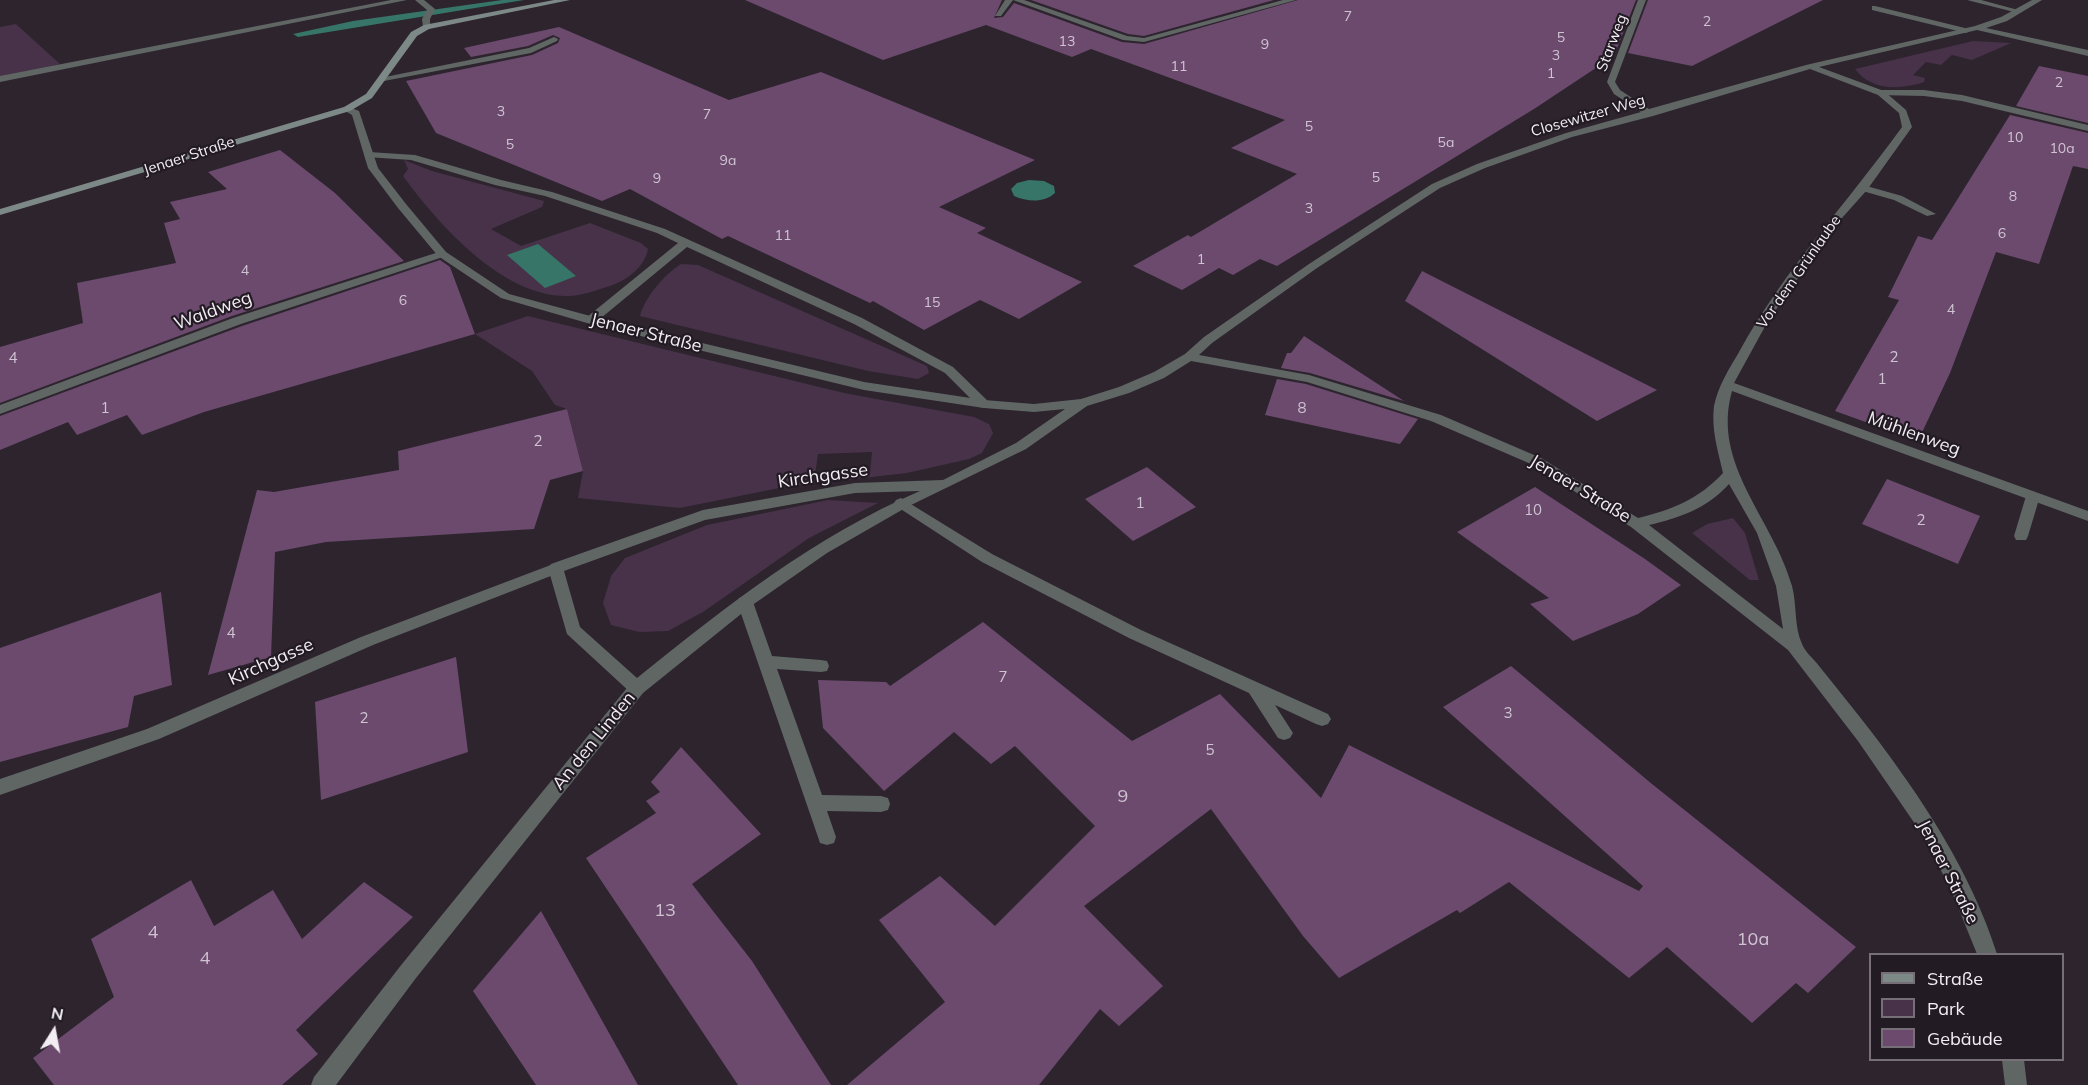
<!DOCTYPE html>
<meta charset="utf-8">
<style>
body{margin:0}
#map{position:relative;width:2088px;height:1085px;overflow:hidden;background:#2d242e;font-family:Mulish,sans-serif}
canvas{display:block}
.legend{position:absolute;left:1869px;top:953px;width:195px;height:108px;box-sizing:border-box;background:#231b24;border:2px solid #766f77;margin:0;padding:8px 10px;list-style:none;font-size:18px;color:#f2ecf3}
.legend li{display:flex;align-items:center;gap:12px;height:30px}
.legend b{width:30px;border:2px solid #766f77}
.north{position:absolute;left:24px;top:1001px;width:60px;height:60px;-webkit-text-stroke:4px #231b24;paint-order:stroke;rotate:11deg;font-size:16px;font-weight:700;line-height:24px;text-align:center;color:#f2ecf3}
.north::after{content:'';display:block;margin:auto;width:21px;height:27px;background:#f2ecf3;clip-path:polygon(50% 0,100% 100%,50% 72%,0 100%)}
</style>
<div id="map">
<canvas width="2088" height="1085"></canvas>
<ul class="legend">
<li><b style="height:8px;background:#7d8986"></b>Straße</li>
<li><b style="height:16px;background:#473249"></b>Park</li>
<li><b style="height:16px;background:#6b4a6e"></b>Gebäude</li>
</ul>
<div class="north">N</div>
</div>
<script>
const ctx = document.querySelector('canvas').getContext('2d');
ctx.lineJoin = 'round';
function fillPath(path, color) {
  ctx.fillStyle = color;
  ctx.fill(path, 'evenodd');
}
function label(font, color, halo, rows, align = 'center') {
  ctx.font = font + ' Mulish,sans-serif';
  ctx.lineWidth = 4.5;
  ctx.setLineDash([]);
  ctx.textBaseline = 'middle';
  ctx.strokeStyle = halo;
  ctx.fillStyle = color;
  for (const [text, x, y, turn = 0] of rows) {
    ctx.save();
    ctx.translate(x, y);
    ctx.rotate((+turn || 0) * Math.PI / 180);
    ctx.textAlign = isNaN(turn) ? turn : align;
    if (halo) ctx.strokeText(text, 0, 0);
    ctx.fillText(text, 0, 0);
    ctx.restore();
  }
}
fillPath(new Path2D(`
 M16 24 60 64 0 80V27Z
 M1973 41 2011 43 1972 60 1952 55 1941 65 1926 62 1913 75 1925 78 1924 82C1900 90 1871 91 1855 69Z
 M404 160 432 171 544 201 542 207 491 229 521 246 590 223 641 243 648 249C645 267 627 280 610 286 597 290 584 295 570 296 504 299 438 224 403 176L408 169Z
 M681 264 698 265 927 366 929 373 918 379 868 371 640 316C645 297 664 275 681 264Z
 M528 316 844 393 974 417 989 424 993 433 982 453 969 459 907 473 784 487 680 508 578 498 583 471 567 409 555 405 532 371 475 334ZM872 452 870 473 815 475 818 454Z
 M828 500 878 503 809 538 703 612 668 631 639 632 611 625 603 603 611 576 625 558 707 525Z
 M1733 518 1745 533 1759 580H1750L1692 533 1707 524Z`), '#473249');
fillPath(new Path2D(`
 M1029 180 1044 181 1054 186 1055 193C1044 203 1028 202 1014 196L1011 189 1017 183Z
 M538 244 576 276 545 288 507 255Z`), '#367567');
fillPath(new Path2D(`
 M502 0H524L298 37 293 34 353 21Z`), '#367567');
fillPath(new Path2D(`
 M745 0H1002L994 18 1003 17 1014 3 1122 42 1144 44 1298 0H1636L1614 56 1534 109 1277 266 1260 259 1233 275 1219 268 1182 290 1133 266 1188 235 1191 237 1297 174 1231 148 1285 120 1091 49 1072 57 986 25 883 60Z
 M1031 0H1274L1144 36 1128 34Z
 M1648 0H1823L1692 66 1628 53Z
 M559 27 729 100 821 72 1035 160 939 207 986 228 977 233 1082 282 1019 319 980 300 924 330 873 301 870 303 728 236 722 239 630 189 602 201 436 133 406 81 532 55 558 43 560 38 553 35 528 46 471 57 464 48Z
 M2039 66 2088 76V123L2016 106Z
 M2010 115 2088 133V169L2073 166 2039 264 1996 252 1950 373 1918 441 1835 411 1899 300 1888 297 1918 236 1932 240Z
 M280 150 335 193 404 261 232 316 0 403V347L83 323 77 283 176 263 164 223 180 219 170 202 227 189 208 172Z
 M440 260 450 267 475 334 204 412 142 435 127 415 77 435 68 422 0 450V416L242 326Z
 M1422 271 1657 390 1597 421 1405 301Z
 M1304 336 1404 401 1310 373 1281 368 1287 353H1291Z
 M1277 379 1306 384 1418 419 1400 444 1265 415Z
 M567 409 583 471 550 480 534 529 326 542 275 552 271 657 208 675 257 490 274 492 399 470 398 451Z
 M1147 467 1196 507 1133 541 1085 499Z
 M1887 479 1980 516 1958 564 1862 524Z
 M1535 487 1645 559 1681 585 1638 614 1573 641 1530 604 1549 598 1457 532Z
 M161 592 172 685 134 696 128 727 0 762V648Z
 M983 622 1132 741 1220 694 1321 798 1349 745 1639 891 1643 886 1443 707 1511 666 1652 784 1856 947 1808 993 1796 983 1752 1023 1667 947 1629 978 1509 882 1460 913 1457 910 1339 978 1303 936 1211 809 1084 906 1163 986 1119 1026 1100 1009 1039 1085H847L945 1002 879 920 940 876 995 926 1095 826 1015 746 991 764 954 732 884 791 823 728 818 680 886 682 890 686Z
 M456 657 468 752 321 800 315 702Z
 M681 747 761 834 692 884 752 961 831 1085H738L586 858 656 813 646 801 660 792 651 782Z
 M191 880 214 926 273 890 302 939 364 882 413 917 296 1030 318 1054 282 1085H54L33 1058 114 997 91 939Z
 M541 911 638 1085H536L473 991Z`), '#6b4a6e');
fillPath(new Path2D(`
 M391 0H407L0 82V76Z
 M1967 0H1981L2022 11 2018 13Z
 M1875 6 1969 29 1970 31 1966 33 1872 10V6Z
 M554 37 558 39 557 41 531 53 384 81 380 78 529 48Z
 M1881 90H1924L1962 95 2088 125V131L1962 101 1924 96 1878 95V91Z
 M369 152 415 155 501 180 552 192 665 229 862 318 953 367 991 404 984 408 979 407 945 373 854 324 687 247 595 323H587V317L678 243 657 233 545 196 495 185 411 160 366 157 364 155Z
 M1863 185 1902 196 1936 214 1927 216 1894 200 1859 190 1858 188Z
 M442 251 448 254 446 256 241 324 0 414V405L233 318Z
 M2033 491 2040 496 2028 536 2026 540H2016L2014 536 2026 496Z
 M901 498 992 554 1141 630 1328 714 1331 719 1328 724 1322 726 1316 724 1275 705 1293 733 1290 738 1284 740 1278 738 1249 693 1129 638 982 562 896 506 894 503 896 500Z
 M556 563 561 564 564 568 561 572 373 645 159 739 0 795V779L147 729 361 637Z
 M745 596 751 598 753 602 772 656 821 660 827 661 829 666 827 671 821 672 777 669 822 795 881 796 888 798 890 804 888 810 881 812 827 811 836 837 834 843 827 845 820 843 818 837 737 602 739 598Z
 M637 681 643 683 645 688 643 693 416 978 336 1085H311L314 1077 402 964 631 683Z`), '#5f6664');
fillPath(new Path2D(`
 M415 0H424L435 9 430 19V29L423 27 422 19 427 10Z
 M1005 0H1013L1001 16H995Z
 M1013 0H1024L1127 36 1144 38 1283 0H1296L1144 42 1123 40Z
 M1638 0H1646L1615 82 1620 90 1649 109 1806 65 1975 26 2001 17 2032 0H2042L2007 21 1986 28 2088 50V56L1977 30 1819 67 1884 91 1906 110 1912 127 1867 190 1833 228 1768 321 1734 383 2088 511V521L1732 391C1711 465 1773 518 1792 586 1797 604 1794 627 1802 644 1805 652 1814 659 1819 666 1836 687 1853 708 1870 730 1922 798 1971 872 1997 954H1977L1951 890 1924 837 1858 741 1788 650 1631 527 1531 464 1431 421 1307 382 1191 361 1164 378 1129 393 1087 406 1026 449 907 507 827 553 751 606 643 693 637 695 631 693 567 634 548 568 551 564 703 510 855 483 943 480 1016 443 1065 409 1034 412 984 408 864 390 587 323 501 298 438 256 398 208 368 168 352 115 342 109 347 106 359 111 378 168 406 204 446 252 509 294 594 317 864 382 984 400 1034 404 1081 399 1119 387 1154 372 1185 354 1204 337 1309 264 1432 184 1477 164 1566 133 1641 112 1614 94 1607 82ZM1810 69 1878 95 1899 113 1902 127C1848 202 1784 270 1739 352 1729 369 1718 386 1714 406 1711 429 1718 451 1723 473 1699 499 1672 510 1638 518L1541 458 1441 415 1309 375 1199 355 1212 343 1317 268 1440 188 1485 168 1572 137 1653 116ZM1729 484 1757 533 1776 586 1783 629 1649 525C1679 518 1708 508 1729 484ZM920 491C815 536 725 607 637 678L580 627 564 571 705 520 855 493Z
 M2002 1060H2024L2027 1085H2005Z`), '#5f6664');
fillPath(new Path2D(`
 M554 0H570L429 29 417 36 372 98 350 111 0 215V209L344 107 366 94 411 32 424 25Z`), '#7d8986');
label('14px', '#d0c4d2', null, [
 ["7",1348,17],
 ["2",1707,22],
 ["5",1561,38],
 ["13",1067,42],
 ["9",1265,45],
 ["3",1556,56],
 ["11",1179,67],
 ["1",1551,74],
 ["2",2059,83],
 ["3",501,112],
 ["7",707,115],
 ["5",1309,127],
 ["10",2015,138],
 ["5a",1446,143],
 ["5",510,145],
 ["10a",2062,149],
 ["9a",728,161],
 ["5",1376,178],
 ["9",657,179],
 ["8",2013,197],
 ["3",1309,209],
 ["6",2002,234],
 ["11",783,236],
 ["1",1201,260],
 ["4",245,271],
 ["6",403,301],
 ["15",932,303],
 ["4",1951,310]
]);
label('15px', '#f2ecf3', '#231b24', [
 ["Starweg",1612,43,-69],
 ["Closewitzer Weg",1588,116,-16],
 ["Jenaer Straße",189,156,-18],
 ["Vor dem Grünlaube",1799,272,-55]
]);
label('15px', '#d0c4d2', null, [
 ["2",1894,357],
 ["4",13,358],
 ["1",1882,379],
 ["1",105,408],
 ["8",1302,408],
 ["2",538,441],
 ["1",1140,503],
 ["10",1533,510],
 ["2",1921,520],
 ["4",231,633],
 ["7",1003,677],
 ["3",1508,713],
 ["2",364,718],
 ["5",1210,750]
]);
label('18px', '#f2ecf3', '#231b24', [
 ["Waldweg",213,311,-20],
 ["Jenaer Straße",646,333,14],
 ["Mühlenweg",1914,434,20],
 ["Kirchgasse",823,476,-8],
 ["Jenaer Straße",1580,489,31],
 ["Kirchgasse",271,662,-24],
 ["An den Linden",594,741,-51],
 ["Jenaer Straße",1948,872,63]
]);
label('18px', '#d0c4d2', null, [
 ["9",1123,797],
 ["13",665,911],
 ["4",153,933],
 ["10a",1753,940],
 ["4",205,959]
]);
</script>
